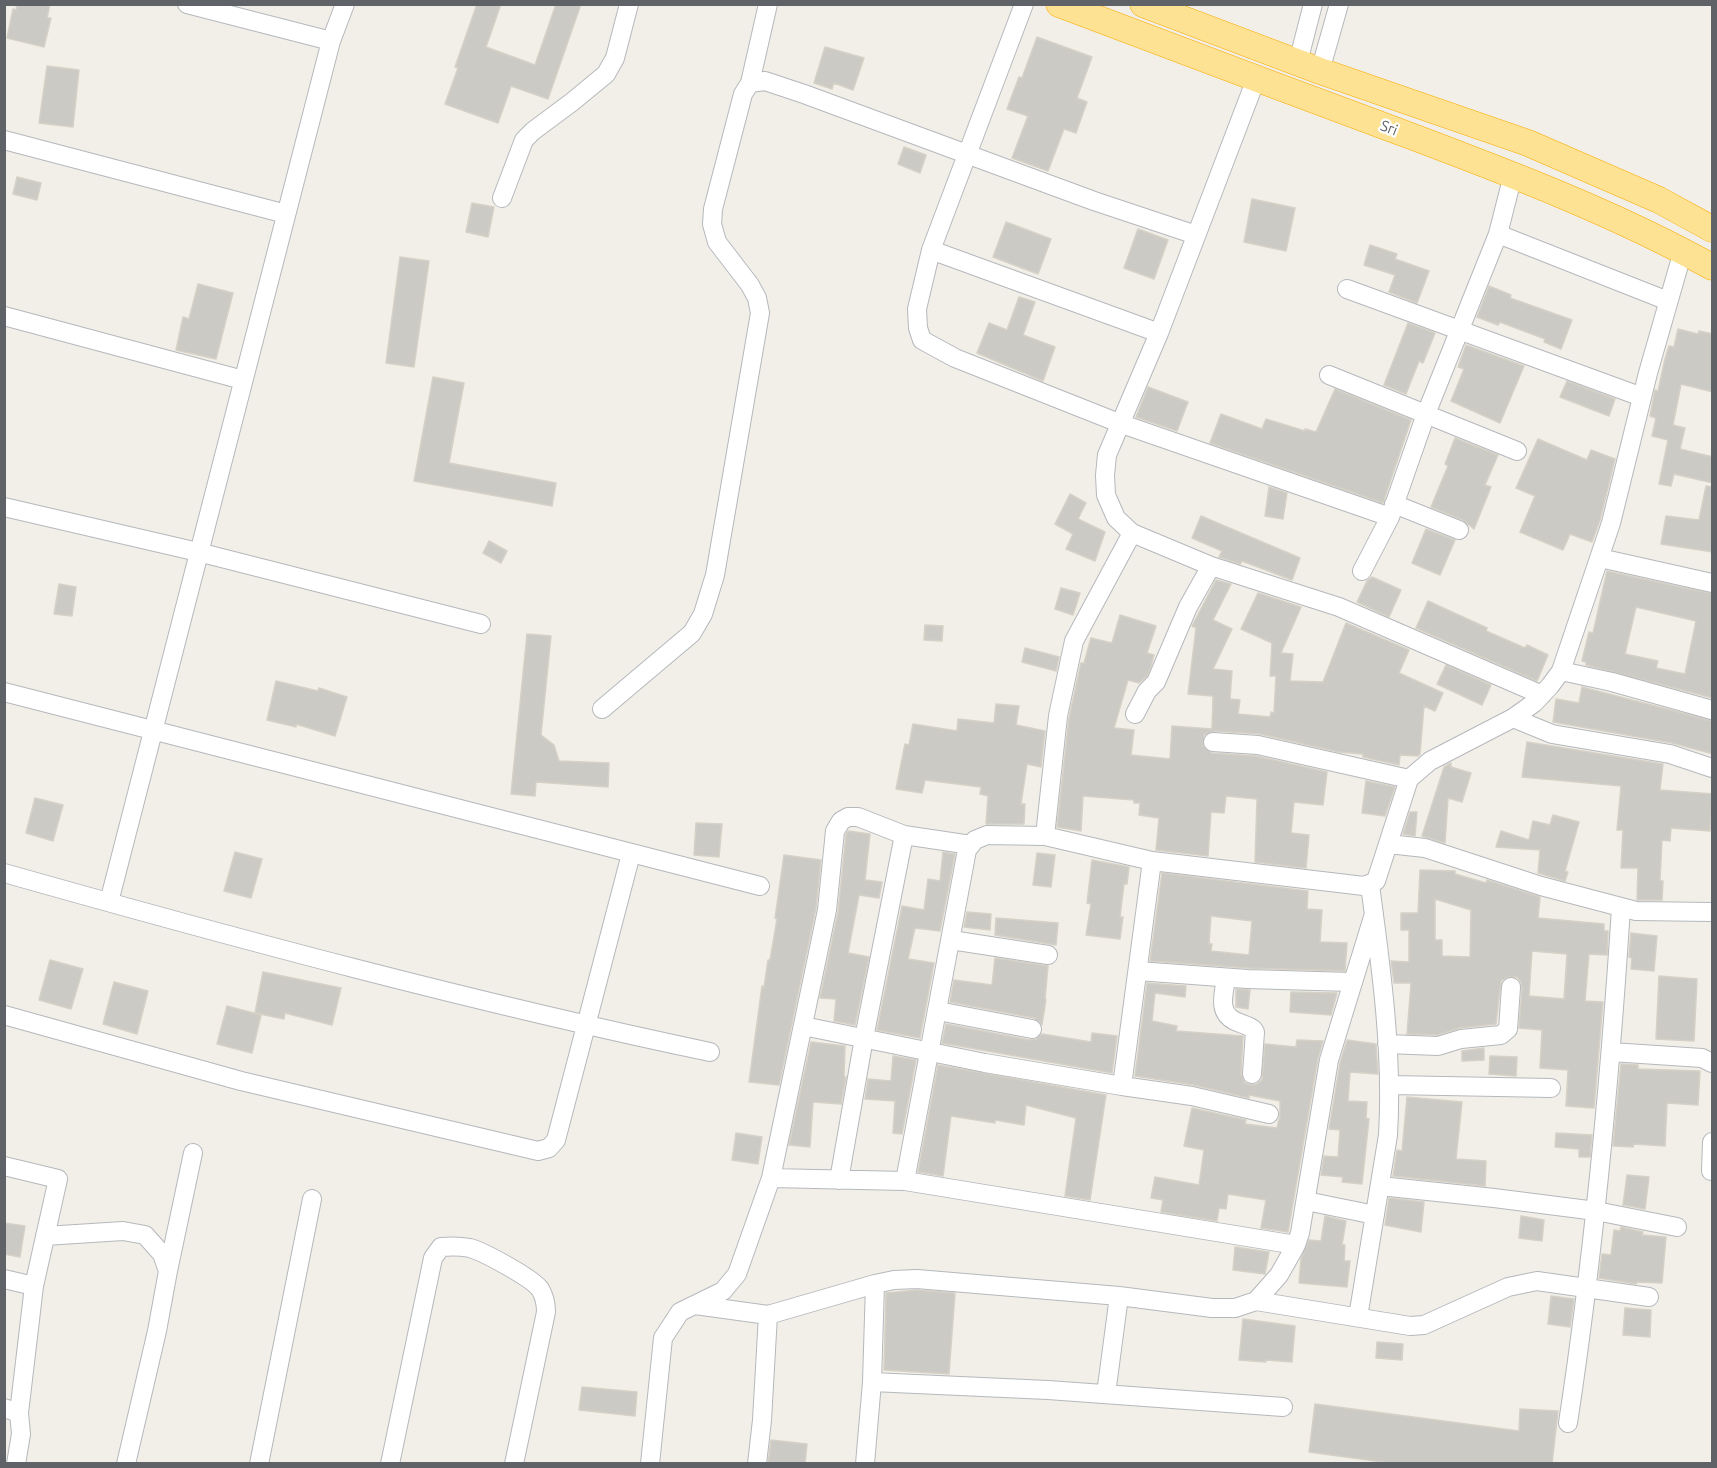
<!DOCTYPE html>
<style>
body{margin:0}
#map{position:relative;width:1717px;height:1468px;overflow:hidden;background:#f1efe8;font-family:Ubuntu,sans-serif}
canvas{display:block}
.frame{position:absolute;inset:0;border:6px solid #5f6368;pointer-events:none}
</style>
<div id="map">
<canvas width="1717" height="1468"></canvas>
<div class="frame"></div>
</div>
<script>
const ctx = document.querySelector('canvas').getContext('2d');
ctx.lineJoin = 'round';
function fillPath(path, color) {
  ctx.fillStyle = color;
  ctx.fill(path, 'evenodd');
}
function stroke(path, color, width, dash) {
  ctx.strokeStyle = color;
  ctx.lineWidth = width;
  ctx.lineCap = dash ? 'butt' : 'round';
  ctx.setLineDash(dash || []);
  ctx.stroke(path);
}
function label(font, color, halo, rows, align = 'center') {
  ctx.font = font + ' Ubuntu,sans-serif';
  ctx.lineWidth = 4.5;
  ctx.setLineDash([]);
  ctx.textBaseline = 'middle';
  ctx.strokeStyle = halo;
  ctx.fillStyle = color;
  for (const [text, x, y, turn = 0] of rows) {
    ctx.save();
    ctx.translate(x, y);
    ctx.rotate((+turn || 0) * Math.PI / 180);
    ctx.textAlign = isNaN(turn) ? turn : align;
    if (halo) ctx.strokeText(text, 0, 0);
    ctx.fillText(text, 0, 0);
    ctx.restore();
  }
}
const building = new Path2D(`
 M17 4H50L47 18H51L44 47 7 38 13 9 16 10Z
 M477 4H501L486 47 535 65 556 4H581L548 99 511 86 498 123 445 104 458 68 455 67Z
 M1037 37 1092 57 1077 98 1087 102 1076 133 1064 129 1048 171 1012 158 1028 116 1007 109 1019 77 1022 78Z
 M825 47 864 58 853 90 834 83 832 89 814 83Z
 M47 66 79 70 73 127 39 123Z
 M904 147 926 155 920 173 898 164Z
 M17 177 41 183 37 200 13 194Z
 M1252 199 1295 208 1286 251 1244 242Z
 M472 203 494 207 488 237 466 232Z
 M1006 222 1051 239 1038 274 993 257Z
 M1138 229 1168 240 1154 279 1124 268Z
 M1370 245 1397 254 1395 259 1429 271 1417 303 1389 292 1395 275 1364 265Z
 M400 257 429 261 414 367 386 363Z
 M198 284 233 293 216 359 176 350 183 317 189 319Z
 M1489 286 1511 295 1510 298 1572 320 1561 349 1544 342 1545 339 1500 322 1498 325 1477 317Z
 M1019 297 1035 302 1023 335 1055 347 1043 381 977 353 989 323 1007 330Z
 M1408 323 1435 333 1423 363 1419 361 1406 394 1384 385Z
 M1678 329 1698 334 1699 331 1713 334V392L1681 384 1673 425 1685 428 1680 449 1713 457V483L1674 474 1671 486 1659 484 1668 440 1652 436 1656 418 1650 416 1655 390 1658 391 1665 359 1669 346 1674 347Z
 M1466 345 1524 366 1500 423 1451 401 1464 369 1458 367Z
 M433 377 464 383 449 463 556 483 552 506 414 481Z
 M1567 381 1615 399 1609 416 1560 397Z
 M1148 387 1188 402 1177 431 1136 417Z
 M1335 389 1411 420 1383 503 1210 443 1221 414 1262 429 1266 419 1305 431V429L1316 432Z
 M1455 438 1498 455 1485 485 1491 487 1474 529 1463 520 1431 507 1448 466 1445 464Z
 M1538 439 1587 460 1591 450 1615 459 1600 520 1592 542 1570 534 1563 550 1520 532 1535 496 1516 488Z
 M1706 486 1713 487V552L1661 544 1666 516 1699 520Z
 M1269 487 1287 493 1283 519 1265 516Z
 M1070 494 1086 503 1078 519 1105 532 1095 561 1066 549 1073 534 1055 524Z
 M1201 516 1300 558 1292 580 1242 561 1240 564 1219 557 1222 551 1192 538Z
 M1426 529 1455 540 1440 575 1412 563Z
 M489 541 507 551 501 563 483 553Z
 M1607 571 1713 594V698L1586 665V662L1582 661 1589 632 1593 633ZM1636 607 1696 621 1685 674 1656 668 1658 661 1625 654Z
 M1372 577 1401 590 1389 617 1357 602 1367 581Z
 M1216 580 1231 584 1213 620 1232 629 1213 669 1232 671 1230 699 1240 700 1238 714 1270 717 1271 712 1274 713 1276 676H1270L1272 643 1241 629 1258 593 1301 607 1281 653 1293 654 1290 681 1323 682 1346 623 1409 650 1399 673 1443 693 1435 711 1424 706 1420 754 1418 756 1400 755 1399 765 1363 757V754L1339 752 1260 734 1214 731 1204 735 1203 746 1212 753 1256 756 1327 772 1323 805 1294 802 1291 833 1309 835 1306 868 1255 862 1257 799 1226 796 1224 813 1211 812 1208 856 1156 850 1159 818 1139 815 1140 803H1134V800L1083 796 1081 831 1057 827 1069 718 1081 663H1084L1091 638 1112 643 1120 615 1156 626 1147 653 1154 655 1151 666 1147 676 1139 683 1128 680 1114 728 1134 730 1131 755 1170 759 1172 726 1212 729 1213 696 1188 694 1196 628 1192 626Z
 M59 584 76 587 72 616 54 614Z
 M1061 588 1080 593 1073 615 1055 609Z
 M1428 601 1487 628 1486 631 1525 648 1527 645 1548 655 1537 681 1416 628Z
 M925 625 943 626 942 641 924 640Z
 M527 634 551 636 541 735 554 745 559 761 609 763 608 787 536 782 535 796 511 794Z
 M1025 648 1059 657 1056 671 1022 662Z
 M1446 665 1491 685 1482 705 1437 684Z
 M276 681 318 691 319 688 347 697 335 736 296 724V727L267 720Z
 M1582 687 1713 721V754L1672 743 1553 722 1556 699 1579 703Z
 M996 704 1019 706 1016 725 1045 731 1041 767 1027 764 1021 804H1025L1024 824H986L988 796 980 794 981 787 925 780 922 793 896 789 905 744 909 745 913 724 957 731 958 719 994 723Z
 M1527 742 1663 764 1660 790 1713 794 1710 831 1671 828 1670 841 1662 840 1660 881H1663L1662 900H1637L1638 868H1621L1623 830H1617L1621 786 1522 777Z
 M1451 763V767L1471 773 1462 802 1448 798 1445 843 1422 836 1444 767Z
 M1366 781 1395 787 1385 816 1362 813Z
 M35 798 63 805 53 841 26 833Z
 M1410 812H1417L1415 836 1403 834Z
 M1553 815 1579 822 1565 871 1568 872 1565 881 1538 873 1540 850 1496 847 1501 831 1529 840 1533 821 1550 825Z
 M696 823 722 824 719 857 694 855Z
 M848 831 870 834 865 880 882 882 879 898 859 895 848 953 869 957 855 1025 834 1021 836 999 820 998 838 912 846 835Z
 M235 852 262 859 251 898 224 891Z
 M943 852 955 854 940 931 915 928 908 959 934 963 920 1038 877 1030 902 906 924 910 928 879 940 881Z
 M1037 853 1055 855 1051 887 1033 885Z
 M784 855 821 860 816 908 779 1085 749 1082 762 986 764 987 768 960H770L777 919 775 918Z
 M1092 860 1129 867 1127 884H1124L1120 917H1123L1120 939 1086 935 1091 904 1087 903Z
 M1420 870 1455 871V874L1486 883 1487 880 1540 897 1538 918 1604 924V931H1608L1607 955 1589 954 1585 1001 1603 1002 1594 1108 1566 1106 1568 1070 1540 1068 1542 1030 1519 1028 1522 988 1521 982 1517 977H1507L1501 981 1496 1024 1460 1028 1437 1035 1407 1034 1411 983H1394L1391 961 1409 962V930H1401V913H1418ZM1435 899 1471 910 1470 957 1442 956V940H1435ZM1532 951 1567 954 1564 999 1529 996Z
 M1162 873 1308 891 1307 909 1322 910 1320 942 1347 943 1345 971 1248 968 1150 961ZM1211 916 1252 921 1249 955 1211 951 1212 944H1209Z
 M967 912 991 914 990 930 964 927Z
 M996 918 1058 923 1056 945 995 935Z
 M1631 933 1657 936 1654 971 1631 969 1632 958 1629 957Z
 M995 958 1048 966 1045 999H1046L1042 1025 1034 1018 950 1002 954 980 992 985Z
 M50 960 83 969 71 1009 39 1000Z
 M263 972 341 988 332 1025 285 1013 284 1019 255 1013Z
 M1659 976 1697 979 1694 1041 1656 1039Z
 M114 982 148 991 137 1034 103 1024Z
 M1147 983 1186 986 1185 997 1155 993 1152 1021 1177 1026 1176 1031 1243 1036 1241 1074 1245 1083 1251 1085 1257 1084 1262 1080 1265 1044 1296 1047 1297 1040 1323 1041 1318 1058 1288 1232 1261 1228 1266 1200 1228 1194 1226 1209 1219 1208 1217 1221 1161 1212 1163 1200 1151 1198 1155 1177 1199 1185 1204 1150 1184 1146 1192 1108 1246 1120 1245 1124 1277 1128 1280 1116V1101L1249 1095V1098L1194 1085 1135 1076Z
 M1236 989 1250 990 1248 1009 1236 1007Z
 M1291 992 1337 993 1331 1015 1290 1012Z
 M227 1006 261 1015 252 1053 217 1044Z
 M946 1024 1030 1040 1036 1039 1042 1034 1091 1042 1092 1033 1117 1036 1112 1073 942 1043Z
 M1347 1040 1376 1044V1047L1378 1074 1350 1072 1348 1101 1367 1102 1366 1118 1369 1119 1362 1184 1342 1182 1343 1177 1321 1175 1324 1156 1338 1157 1340 1130 1329 1129 1340 1063Z
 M811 1042 845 1046 844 1077H846L841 1104 813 1102 810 1147 789 1145Z
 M1484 1048V1060L1462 1061V1051Z
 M893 1056 916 1060 902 1134 893 1133 895 1101 865 1099 868 1079 891 1081Z
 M1490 1056 1517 1057 1516 1076 1489 1074Z
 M1621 1064 1638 1065V1069L1700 1071 1698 1105 1667 1103 1665 1146 1634 1144 1633 1147 1613 1146Z
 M938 1065 1106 1095 1090 1200 1065 1196 1076 1118 1026 1105 1024 1125 995 1120V1123L951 1116 943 1176 918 1172Z
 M1407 1097 1462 1102 1456 1159 1486 1161 1485 1186 1393 1176 1397 1150 1402 1151Z
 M736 1133 762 1137 758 1164 732 1160Z
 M1556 1133 1592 1135 1590 1157H1579V1149L1555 1147Z
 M1627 1175 1649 1177 1645 1209 1623 1205Z
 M1389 1198 1424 1202 1421 1232 1385 1225Z
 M1325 1216 1346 1221 1342 1245H1345L1344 1261H1350L1347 1287 1299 1283 1301 1259 1309 1240 1321 1241Z
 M1521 1216 1544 1220 1542 1241 1519 1238Z
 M4 1223 25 1226 20 1257 4 1254Z
 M1621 1227 1643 1232 1642 1235 1666 1237 1662 1283 1637 1282 1636 1284 1599 1278 1602 1254 1611 1255 1614 1230 1620 1231Z
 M1235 1247 1269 1252 1265 1274 1233 1270Z
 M917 1290 955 1293 949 1374 884 1370 886 1293Z
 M1551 1296 1574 1299 1570 1327 1548 1324Z
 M1625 1308 1651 1310 1650 1337 1623 1335Z
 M1243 1319 1295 1326 1292 1362 1266 1360V1362L1239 1360Z
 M1377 1342 1403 1344 1402 1360 1376 1358Z
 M582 1387 637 1392 635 1416 579 1410Z
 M1315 1404 1519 1431 1520 1409 1558 1411 1552 1464H1397L1309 1452Z
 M771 1440 807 1444 805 1464H768Z`);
fillPath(building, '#cccac5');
stroke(building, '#d6d1c6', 1.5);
const minor = new Path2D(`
 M187 4 331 41
 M1024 4 931 250 917 309 918 328 922 340 955 358 1119 423 1390 517
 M1298 62 1313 4
 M1320 71 1339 4
 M1256 79 1159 333 1107 455 1105 475 1106 495 1116 518 1132 533 1211 566 1339 607 1542 695
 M750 83 768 4
 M4 140 286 214
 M502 198 524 140 533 131 572 102 606 74 615 58 629 4
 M1498 234 1668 301
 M931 250 1159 333
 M1347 289 1642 397
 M4 316 243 380
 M1329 375 1517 451
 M1394 504 1459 530
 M4 507 198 552 481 624
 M1600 558 1712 583
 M1362 571 1390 517 1426 414 1498 234 1513 175
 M1561 671 1612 682 1712 710
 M4 692 760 886
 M602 709 692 633 703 614 715 575 760 313 757 298 750 285 717 242 712 224 713 209 743 94 750 83 765 81 804 94 1094 201 1196 235
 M1135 714 1147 691 1156 682 1188 607 1211 566
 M1513 718 1552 734 1670 754 1712 768
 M1213 742 1258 745 1409 779
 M1045 836 1058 716 1074 641 1132 533
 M1388 844 1425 848 1541 886 1636 911 1712 912
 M1152 861 1122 1086 1192 1096 1269 1114
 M4 873C238 939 472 1002 710 1052
 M109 902 331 41 345 4
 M951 940 1048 955
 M1138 971 1247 979 1351 982
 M1226 978C1224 994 1217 1012 1235 1021 1241 1024 1248 1025 1253 1029L1255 1032 1252 1074
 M938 1011 1032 1029
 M4 1015 241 1081 538 1151 549 1148 556 1140 631 854
 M803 1026 985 1063 1122 1086
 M1387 1044 1438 1046 1461 1039 1501 1035 1508 1029 1511 987
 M1611 1052 1702 1058 1712 1063
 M1390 1085 1551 1088
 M4 1166 58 1179 34 1286 19 1413
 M1711 1171 1712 1142
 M771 1178 827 910 835 831 841 821 848 817H858L904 835 971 845
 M839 1180 864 1038 904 835
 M905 1181 1296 1245
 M1380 1186 1494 1198 1596 1211 1677 1227
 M1306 1201 1375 1215
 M45 1236 123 1231 145 1235 162 1254 168 1271 157 1331 126 1464
 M168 1271 193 1153
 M4 1279 34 1286
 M1256 1301 1410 1326 1424 1325 1508 1287 1537 1281 1649 1297
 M695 1305 768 1315 875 1284 894 1280 917 1279 1119 1296 1212 1308H1235L1256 1301 1279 1275 1296 1245 1300 1233 1329 1060 1374 914
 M1358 1317 1388 1135C1393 1053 1381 966 1370 885
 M872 1382 1048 1390 1283 1407
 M1106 1394 1119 1296
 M4 1408 19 1413 21 1434 16 1464
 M1568 1423C1594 1252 1610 1080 1621 908
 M259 1464 312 1199
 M390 1464 433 1258 441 1247C451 1246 460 1246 470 1248 484 1252 532 1278 540 1289 545 1297 546 1303 546 1312L514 1464
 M650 1464 663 1338 680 1312 723 1291 737 1274 771 1178 905 1181 967 850 975 840 987 835 1045 836 1152 861 1364 886 1376 881 1409 779 1430 761 1513 718 1534 703 1550 686 1561 671 1611 523 1648 373 1683 251
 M757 1464 762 1420 768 1315
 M865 1464 872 1382 875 1284`);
const highway = new Path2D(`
 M1059 4C1173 47 1286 90 1400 132 1506 172 1613 212 1712 267
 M1143 4 1320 71 1528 143 1659 200 1712 229`);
stroke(minor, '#b5b8bc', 20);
stroke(highway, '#f9ab00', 27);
stroke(minor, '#fff', 18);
stroke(highway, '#fde293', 26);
label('15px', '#5f6368', '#fff', [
 ["Sri",1389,128,21]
]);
</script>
